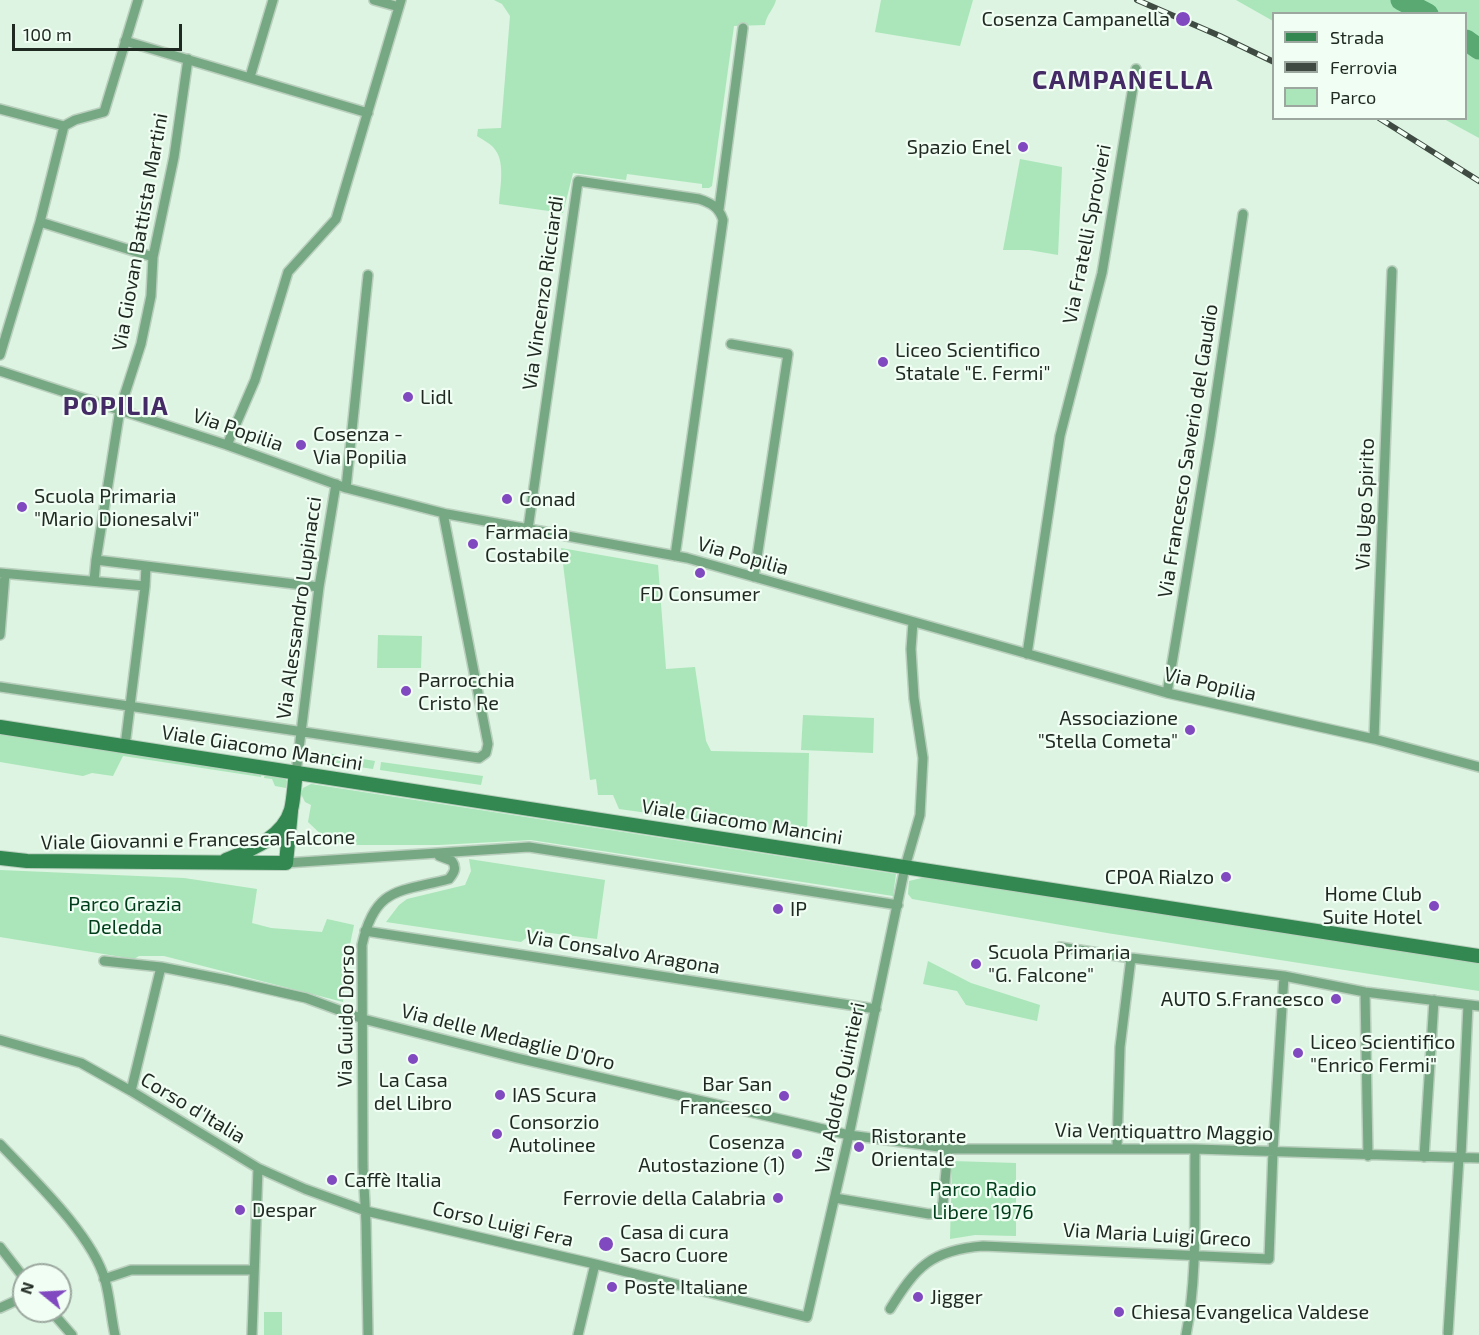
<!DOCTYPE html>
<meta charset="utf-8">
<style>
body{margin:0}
#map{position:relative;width:1479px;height:1335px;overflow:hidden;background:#dcf4e1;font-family:"Exo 2",sans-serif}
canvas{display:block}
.legend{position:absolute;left:1272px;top:12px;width:195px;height:108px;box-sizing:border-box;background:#f0fef3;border:2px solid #9ca89f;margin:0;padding:8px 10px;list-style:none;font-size:18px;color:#1f2821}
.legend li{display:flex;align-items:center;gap:12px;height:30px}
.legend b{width:30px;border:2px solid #9ca89f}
.north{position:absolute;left:12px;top:1263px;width:60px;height:60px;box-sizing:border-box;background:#f0fef3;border:2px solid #9ca89f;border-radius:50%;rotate:288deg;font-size:16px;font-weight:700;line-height:24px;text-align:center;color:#1f2821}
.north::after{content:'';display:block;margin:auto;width:21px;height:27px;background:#8149c0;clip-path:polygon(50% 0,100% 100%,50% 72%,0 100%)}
.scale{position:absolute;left:12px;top:24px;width:170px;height:27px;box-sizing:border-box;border:3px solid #1f2821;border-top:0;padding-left:8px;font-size:18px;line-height:21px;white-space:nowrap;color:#1f2821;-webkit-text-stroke:4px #f0fef3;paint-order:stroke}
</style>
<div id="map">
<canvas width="1479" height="1335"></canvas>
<ul class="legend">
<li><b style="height:8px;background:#338750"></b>Strada</li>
<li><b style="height:8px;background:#3f4b42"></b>Ferrovia</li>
<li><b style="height:16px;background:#aae6b9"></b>Parco</li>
</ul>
<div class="north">N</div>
<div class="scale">100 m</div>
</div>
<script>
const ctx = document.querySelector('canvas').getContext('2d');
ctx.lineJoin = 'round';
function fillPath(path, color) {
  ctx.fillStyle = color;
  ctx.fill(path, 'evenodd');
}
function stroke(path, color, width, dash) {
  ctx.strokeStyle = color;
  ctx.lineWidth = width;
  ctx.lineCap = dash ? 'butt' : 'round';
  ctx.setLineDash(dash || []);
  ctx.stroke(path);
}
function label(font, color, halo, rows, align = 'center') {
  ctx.font = font + ' "Exo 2",sans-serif';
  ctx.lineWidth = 4.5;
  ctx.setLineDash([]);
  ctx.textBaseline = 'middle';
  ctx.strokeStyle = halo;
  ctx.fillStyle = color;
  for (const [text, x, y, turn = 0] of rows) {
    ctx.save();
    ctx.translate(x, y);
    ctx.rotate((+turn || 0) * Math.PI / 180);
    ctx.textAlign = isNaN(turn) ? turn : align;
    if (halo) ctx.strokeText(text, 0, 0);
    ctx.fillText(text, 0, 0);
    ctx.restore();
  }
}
fillPath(new Path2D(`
 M494 0H776C774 9 766 15 765 25L734 26 712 186 709 188H702V184L627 174 626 180 573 173 563 213 499 204C500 188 505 164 496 151 492 144 483 140 477 136L478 129 501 128 510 16 502 4Z
 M881 0H973L960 46 875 32Z
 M1236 0H1479V138L1444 119 1466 118V14H1274L1273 21Z
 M1020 159 1062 167 1058 255 1029 250H1003Z
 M561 548 658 565 666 669 695 667 706 741 711 751 809 753 807 835 619 809 613 795H598L596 779 590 780Z
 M378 635 422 636 421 668H377Z
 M803 715 874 718 873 753 801 750Z
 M0 732 262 773 261 777 123 756 113 776 92 773 83 776 0 762Z
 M308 750 375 761 373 769 306 759Z
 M381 762 483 776 481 785 380 770Z
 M265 773 283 776 287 781 286 788 275 786 272 779 264 778Z
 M311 784 896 874 893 896 531 840 439 845H353L334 842 326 839 308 822 311 805 305 802 301 794 303 788Z
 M469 859 605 880 597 939 535 931 521 942 386 922 399 905 407 899 465 885 471 871Z
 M0 870 184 878 257 889 252 923 271 928 322 932 327 919 354 925 345 969 343 1002 164 956H139L134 959 0 937Z
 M930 876 1479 961V991L1107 933 912 899 908 894 909 881Z
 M928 961 971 983 1040 1005 1037 1021 966 1005 957 991 923 984Z
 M952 1161 1016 1163V1236L975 1235 950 1239Z
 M264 1312H282V1335H264Z`), '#aae6b9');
stroke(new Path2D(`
 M1401 0 1428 14
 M1466 40 1479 49`), '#5aa872', 21);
const street = new Path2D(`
 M374 0 399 7
 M125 41 368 113
 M250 77 273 0
 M0 109 64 126
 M64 126 75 120 104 112 138 0
 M719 209 743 28
 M40 222 153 257
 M731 344 788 354 754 577
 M0 355 40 222 64 126
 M0 371 227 445 346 488 447 514 687 558 1167 693 1374 739 1479 767
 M227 445 255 380 288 272 336 219 401 0
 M346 488 368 275
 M528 529 578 181 699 199C711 203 719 207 723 220L675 556
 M96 560 120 409 141 344 151 296 153 257 174 157 188 59
 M146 566 319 587
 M0 573 145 586 146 566 96 560 94 581
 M0 635 5 574
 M1027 654 1060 436 1102 273 1136 69
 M0 687 479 758 486 753 488 744 443 513
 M1167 693 1210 436 1243 214
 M1374 739 1392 271
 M125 746 145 586
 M296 773 319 587 336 484
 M286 863 529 847 898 905
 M365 931 876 1009
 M1060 947 1131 958 1284 976 1365 992 1479 1006
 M104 961 161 967 227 980 306 998 363 1019 517 1058 849 1135 954 1149H1195L1479 1158
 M1365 992 1368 1156
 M0 1040 81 1063 131 1091 258 1168 305 1189 366 1211 595 1264 807 1317 849 1135 905 867 920 815 923 758 914 698 911 649 913 622
 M131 1091 161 967
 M0 1144C33 1179 92 1234 105 1280 110 1298 111 1317 115 1335
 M1117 1148 1120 1047 1131 958
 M1424 1157 1434 1000
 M1461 1157 1468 1005
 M835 1198 929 1214 939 1213 943 1203 948 1149
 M0 1247 24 1278
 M104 1279 131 1270H254
 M0 1308 24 1297
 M890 1309C916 1267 931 1250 983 1246L1269 1259 1273 1151 1284 976
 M51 1311 72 1335
 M1448 1333 1459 1157
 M252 1335 258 1168
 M368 1335 366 1223 363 1167 362 945C375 886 400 892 449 879 454 873 457 868 452 861L439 856
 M578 1335 595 1264
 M1186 1335C1198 1274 1194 1211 1195 1149`);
const secondary = new Path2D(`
 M0 727 1479 956
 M0 858 27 861 286 863 291 811
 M226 860C250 850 283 838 291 810 294 798 294 785 296 773`);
stroke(street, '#bacfbe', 12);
stroke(secondary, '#bacfbe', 16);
stroke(street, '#76a983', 9);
stroke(secondary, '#338750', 14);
const rail = new Path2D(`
 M1137 0 1220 36 1274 62
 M1379 118 1479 181`);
stroke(rail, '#3f4b42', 6);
stroke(rail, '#f0fef3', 4, [11]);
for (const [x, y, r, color] of [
 [1183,19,8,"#8149c0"],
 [1023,147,6,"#8149c0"],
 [883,362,6,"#8149c0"],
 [408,397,6,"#8149c0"],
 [301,445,6,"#8149c0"],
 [507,499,6,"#8149c0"],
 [22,507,6,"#8149c0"],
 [473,544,6,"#8149c0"],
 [700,573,6,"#8149c0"],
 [406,691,6,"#8149c0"],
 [1190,730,6,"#8149c0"],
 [1226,877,6,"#8149c0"],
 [1434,906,6,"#8149c0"],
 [778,909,6,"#8149c0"],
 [976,964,6,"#8149c0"],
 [1336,999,6,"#8149c0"],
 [1298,1053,6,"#8149c0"],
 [413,1059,6,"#8149c0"],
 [500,1095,6,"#8149c0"],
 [784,1096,6,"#8149c0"],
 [497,1134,6,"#8149c0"],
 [859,1147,6,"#8149c0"],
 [797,1154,6,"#8149c0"],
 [332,1180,6,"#8149c0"],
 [778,1198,6,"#8149c0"],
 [240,1210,6,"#8149c0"],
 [606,1244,8,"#8149c0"],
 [612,1287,6,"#8149c0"],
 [918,1297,6,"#8149c0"],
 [1119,1312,6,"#8149c0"]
]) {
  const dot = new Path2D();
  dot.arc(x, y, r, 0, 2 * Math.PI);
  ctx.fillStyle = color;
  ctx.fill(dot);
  stroke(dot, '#f0fef3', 2);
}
label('20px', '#1f2821', '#f0fef3', [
 ["Cosenza Campanella",1170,19,"right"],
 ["Spazio Enel",1011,147,"right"],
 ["Liceo Scientifico",895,350],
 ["Statale \"E. Fermi\"",895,373],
 ["Lidl",420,397],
 ["Cosenza -",313,434],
 ["Via Popilia",313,457],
 ["Scuola Primaria",34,496],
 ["\"Mario Dionesalvi\"",34,519],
 ["Conad",519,499],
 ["Farmacia",485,532],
 ["Costabile",485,555],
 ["FD Consumer",700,594,"center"],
 ["Parrocchia",418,680],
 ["Cristo Re",418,703],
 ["Associazione",1178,718,"right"],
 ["\"Stella Cometa\"",1178,741,"right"],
 ["CPOA Rialzo",1214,877,"right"],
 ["Home Club",1422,894,"right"],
 ["Suite Hotel",1422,917,"right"],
 ["IP",790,909],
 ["Scuola Primaria",988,952],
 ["\"G. Falcone\"",988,975],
 ["AUTO S.Francesco",1324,999,"right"],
 ["Liceo Scientifico",1310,1042],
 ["\"Enrico Fermi\"",1310,1065],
 ["La Casa",413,1080,"center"],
 ["del Libro",413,1103,"center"],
 ["Bar San",772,1084,"right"],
 ["Francesco",772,1107,"right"],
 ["IAS Scura",512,1095],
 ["Consorzio",509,1122],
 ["Autolinee",509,1145],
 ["Ristorante",871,1136],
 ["Orientale",871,1159],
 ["Cosenza",785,1142,"right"],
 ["Autostazione (1)",785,1165,"right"],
 ["Caffè Italia",344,1180],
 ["Ferrovie della Calabria",766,1198,"right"],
 ["Despar",252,1210],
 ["Casa di cura",620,1232],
 ["Sacro Cuore",620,1255],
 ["Poste Italiane",624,1287],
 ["Jigger",930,1297],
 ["Chiesa Evangelica Valdese",1131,1312]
], 'left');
label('20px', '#1f2821', '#f0fef3', [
 ["Via Giovan Battista Martini",140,232,-80],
 ["Via Fratelli Sprovieri",1087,234,-79],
 ["Via Vincenzo Ricciardi",543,293,-82],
 ["Via Popilia",238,430,19],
 ["Via Francesco Saverio del Gaudio",1188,451,-81],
 ["Via Ugo Spirito",1365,504,-88],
 ["Via Popilia",743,556,16],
 ["Via Alessandro Lupinacci",299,608,-82],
 ["Via Popilia",1210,684,13],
 ["Viale Giacomo Mancini",262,748,9],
 ["Viale Giacomo Mancini",742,822,9],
 ["Viale Giovanni e Francesca Falcone",198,840,-1],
 ["Via Consalvo Aragona",623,952,9],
 ["Via Guido Dorso",346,1016,-89],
 ["Via delle Medaglie D'Oro",508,1037,14],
 ["Via Adolfo Quintieri",840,1088,-78],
 ["Corso d'Italia",193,1108,31],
 ["Via Ventiquattro Maggio",1164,1132,1],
 ["Corso Luigi Fera",503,1224,13],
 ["Via Maria Luigi Greco",1157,1235,3]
]);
label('20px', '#003e1b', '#f0fef3', [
 ["Parco Grazia",125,904],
 ["Deledda",125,927],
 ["Parco Radio",983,1189],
 ["Libere 1976",983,1212]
]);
ctx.letterSpacing = '1.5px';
label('bold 26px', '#452b66', '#f0fef3', [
 ["CAMPANELLA",1123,80],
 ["POPILIA",116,406]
]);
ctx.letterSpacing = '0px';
</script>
